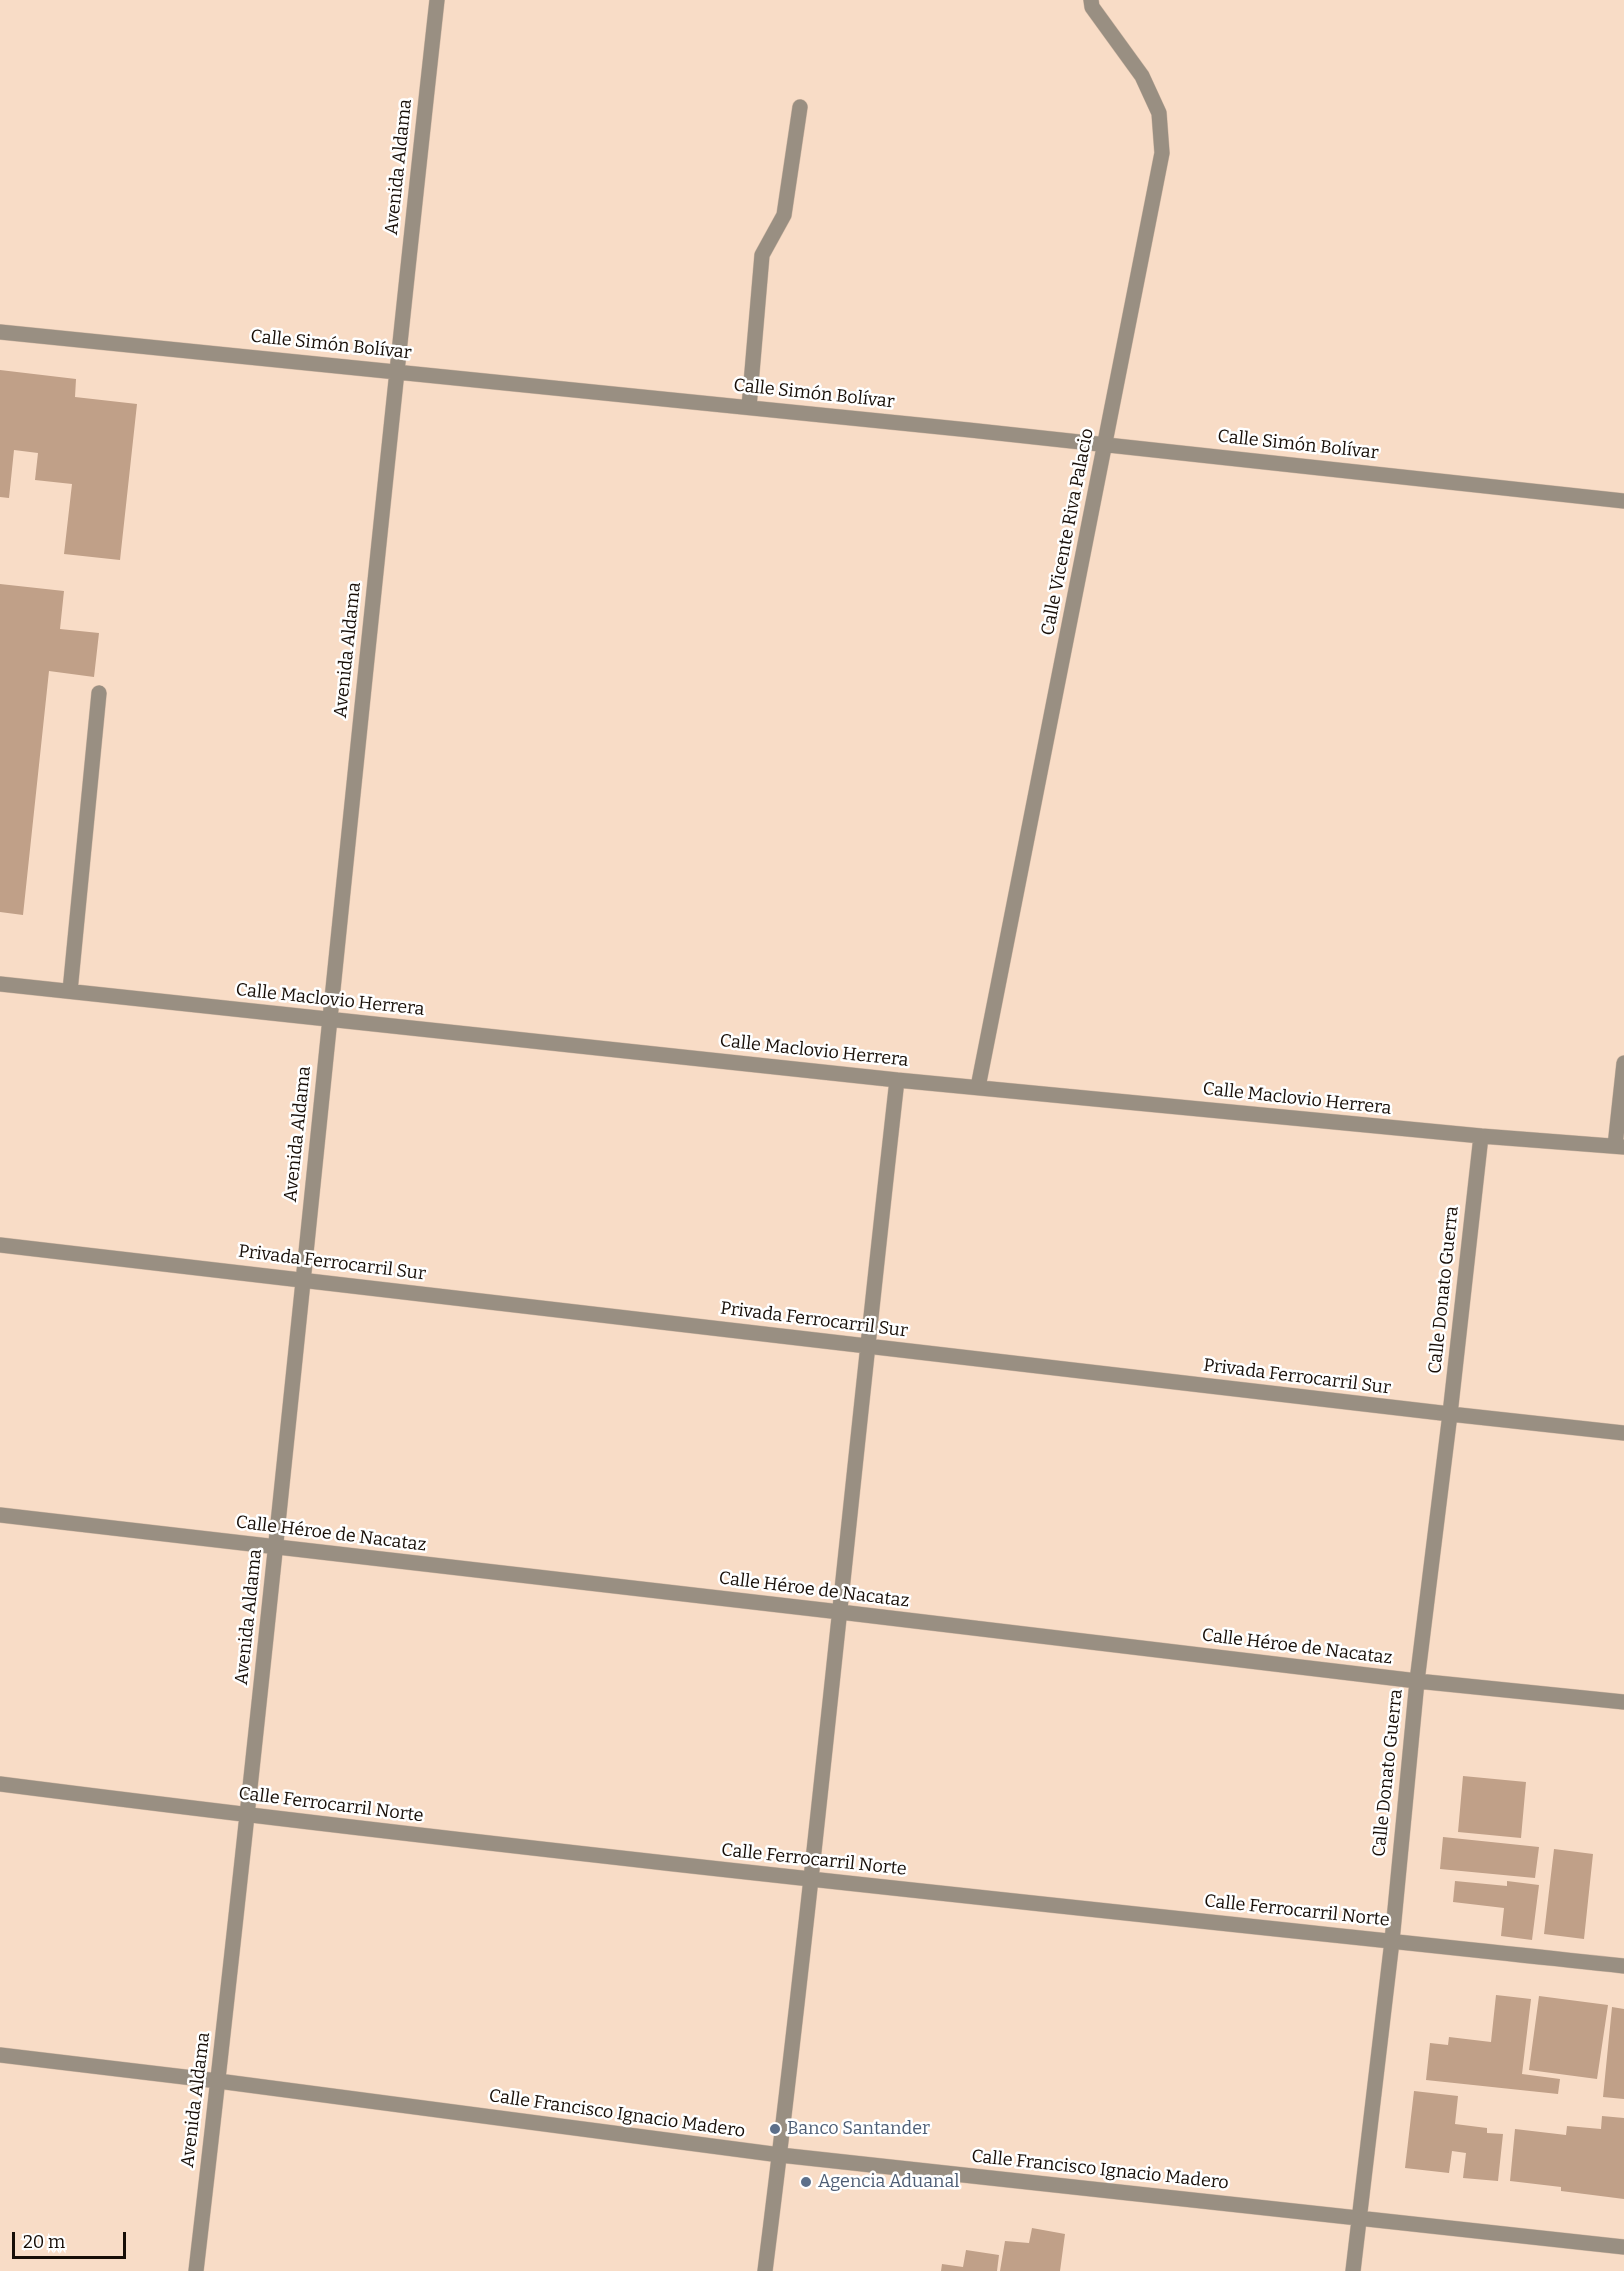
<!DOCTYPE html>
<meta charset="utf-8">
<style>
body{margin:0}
#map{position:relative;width:1624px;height:2271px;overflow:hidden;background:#f8dcc6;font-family:Bitter,serif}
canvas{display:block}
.scale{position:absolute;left:12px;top:2232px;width:114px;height:27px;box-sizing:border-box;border:3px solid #170e07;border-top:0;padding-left:8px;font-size:18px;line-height:21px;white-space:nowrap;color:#170e07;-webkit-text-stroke:4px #fff;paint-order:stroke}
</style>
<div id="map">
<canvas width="1624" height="2271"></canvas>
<div class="scale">20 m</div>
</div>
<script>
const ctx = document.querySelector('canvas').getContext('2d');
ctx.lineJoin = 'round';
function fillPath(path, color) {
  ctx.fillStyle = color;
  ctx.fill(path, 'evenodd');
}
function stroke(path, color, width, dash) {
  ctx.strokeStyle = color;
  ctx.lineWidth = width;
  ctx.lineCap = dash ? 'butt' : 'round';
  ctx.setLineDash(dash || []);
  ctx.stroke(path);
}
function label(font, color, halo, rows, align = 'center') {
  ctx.font = font + ' Bitter,serif';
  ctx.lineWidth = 5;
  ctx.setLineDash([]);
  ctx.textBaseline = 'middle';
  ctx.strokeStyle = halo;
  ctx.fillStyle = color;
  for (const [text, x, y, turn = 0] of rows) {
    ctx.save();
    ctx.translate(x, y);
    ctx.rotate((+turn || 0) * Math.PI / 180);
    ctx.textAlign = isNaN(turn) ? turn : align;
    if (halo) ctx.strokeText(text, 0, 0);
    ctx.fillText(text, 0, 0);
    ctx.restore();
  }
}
fillPath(new Path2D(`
 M0 370 76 379 75 397 137 404 120 560 64 554 72 484 35 480 38 453 14 450 9 498 0 497Z
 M0 584 64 591 60 629 99 633 94 677 49 671 23 915 0 912Z
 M1463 1776 1526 1782 1521 1838 1458 1832Z
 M1443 1837 1539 1847 1535 1878 1440 1869Z
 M1554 1849 1593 1854 1584 1939 1544 1934Z
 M1455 1881 1507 1886V1881L1539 1885 1532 1940 1501 1936 1504 1908 1453 1902Z
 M1496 1995 1531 1999 1522 2074 1560 2079 1558 2094 1426 2080 1430 2043 1448 2045 1449 2037 1491 2042Z
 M1539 1996 1608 2005 1597 2079 1529 2070Z
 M1612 2007 1624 2009V2099L1603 2097Z
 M1414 2091 1458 2096 1455 2124 1487 2128V2133L1503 2134 1498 2181 1463 2178 1466 2153 1452 2151 1449 2173 1405 2168Z
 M1602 2116 1624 2118V2199L1561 2191V2187L1510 2181 1515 2129 1566 2135 1567 2126 1601 2129Z
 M1032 2228 1065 2234 1060 2271H1000L1005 2241 1029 2243Z
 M966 2250 999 2255 997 2271H941L942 2264 963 2267Z`), '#c0a088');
const minor = new Path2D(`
 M0 332C542 384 1083 441 1624 501
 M749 407 762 255 784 215 800 107
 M0 984 897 1080 1481 1136 1624 1147
 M70 991 99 693
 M978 1087 1162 153 1159 113 1142 76 1092 7 1091 0
 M1615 1146 1624 1063
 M0 1245 1450 1414 1624 1433
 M0 1515 840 1612 1417 1681 1624 1702
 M0 1784C540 1853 1082 1908 1624 1966
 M0 2055 218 2081 780 2155 1624 2247
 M196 2271C284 1515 353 757 437 0
 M765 2271C815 1875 852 1477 897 1080
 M1353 2271 1392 1941 1417 1681 1450 1414 1481 1136`);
stroke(minor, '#d4bba7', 16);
stroke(minor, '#998f82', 15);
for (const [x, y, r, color] of [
 [775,2129,6,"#5c6f8a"],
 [806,2182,6,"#5c6f8a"]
]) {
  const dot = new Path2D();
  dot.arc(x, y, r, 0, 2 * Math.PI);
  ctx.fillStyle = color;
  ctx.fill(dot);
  stroke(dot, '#fff', 2);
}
label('18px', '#170e07', '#fff', [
 ["Avenida Aldama",399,167,-84],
 ["Calle Simón Bolívar",331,345,6],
 ["Calle Simón Bolívar",814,394,6],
 ["Calle Simón Bolívar",1298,445,6],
 ["Calle Vicente Riva Palacio",1068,532,-79],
 ["Avenida Aldama",348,650,-84],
 ["Calle Maclovio Herrera",330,1000,6],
 ["Calle Maclovio Herrera",814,1051,6],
 ["Calle Maclovio Herrera",1297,1099,6],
 ["Avenida Aldama",298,1134,-84],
 ["Privada Ferrocarril Sur",332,1263,7],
 ["Calle Donato Guerra",1444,1290,-84],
 ["Privada Ferrocarril Sur",814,1320,7],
 ["Privada Ferrocarril Sur",1297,1377,7],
 ["Calle Héroe de Nacataz",331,1534,7],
 ["Calle Héroe de Nacataz",814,1590,7],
 ["Avenida Aldama",249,1617,-84],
 ["Calle Héroe de Nacataz",1297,1647,7],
 ["Calle Donato Guerra",1388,1773,-84],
 ["Calle Ferrocarril Norte",331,1805,7],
 ["Calle Ferrocarril Norte",814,1860,6],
 ["Calle Ferrocarril Norte",1297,1911,6],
 ["Avenida Aldama",196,2100,-83],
 ["Calle Francisco Ignacio Madero",617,2114,8],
 ["Calle Francisco Ignacio Madero",1100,2170,6]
]);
label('18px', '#4e5e75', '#fff', [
 ["Banco Santander",787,2129],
 ["Agencia Aduanal",818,2182]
], 'left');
</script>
